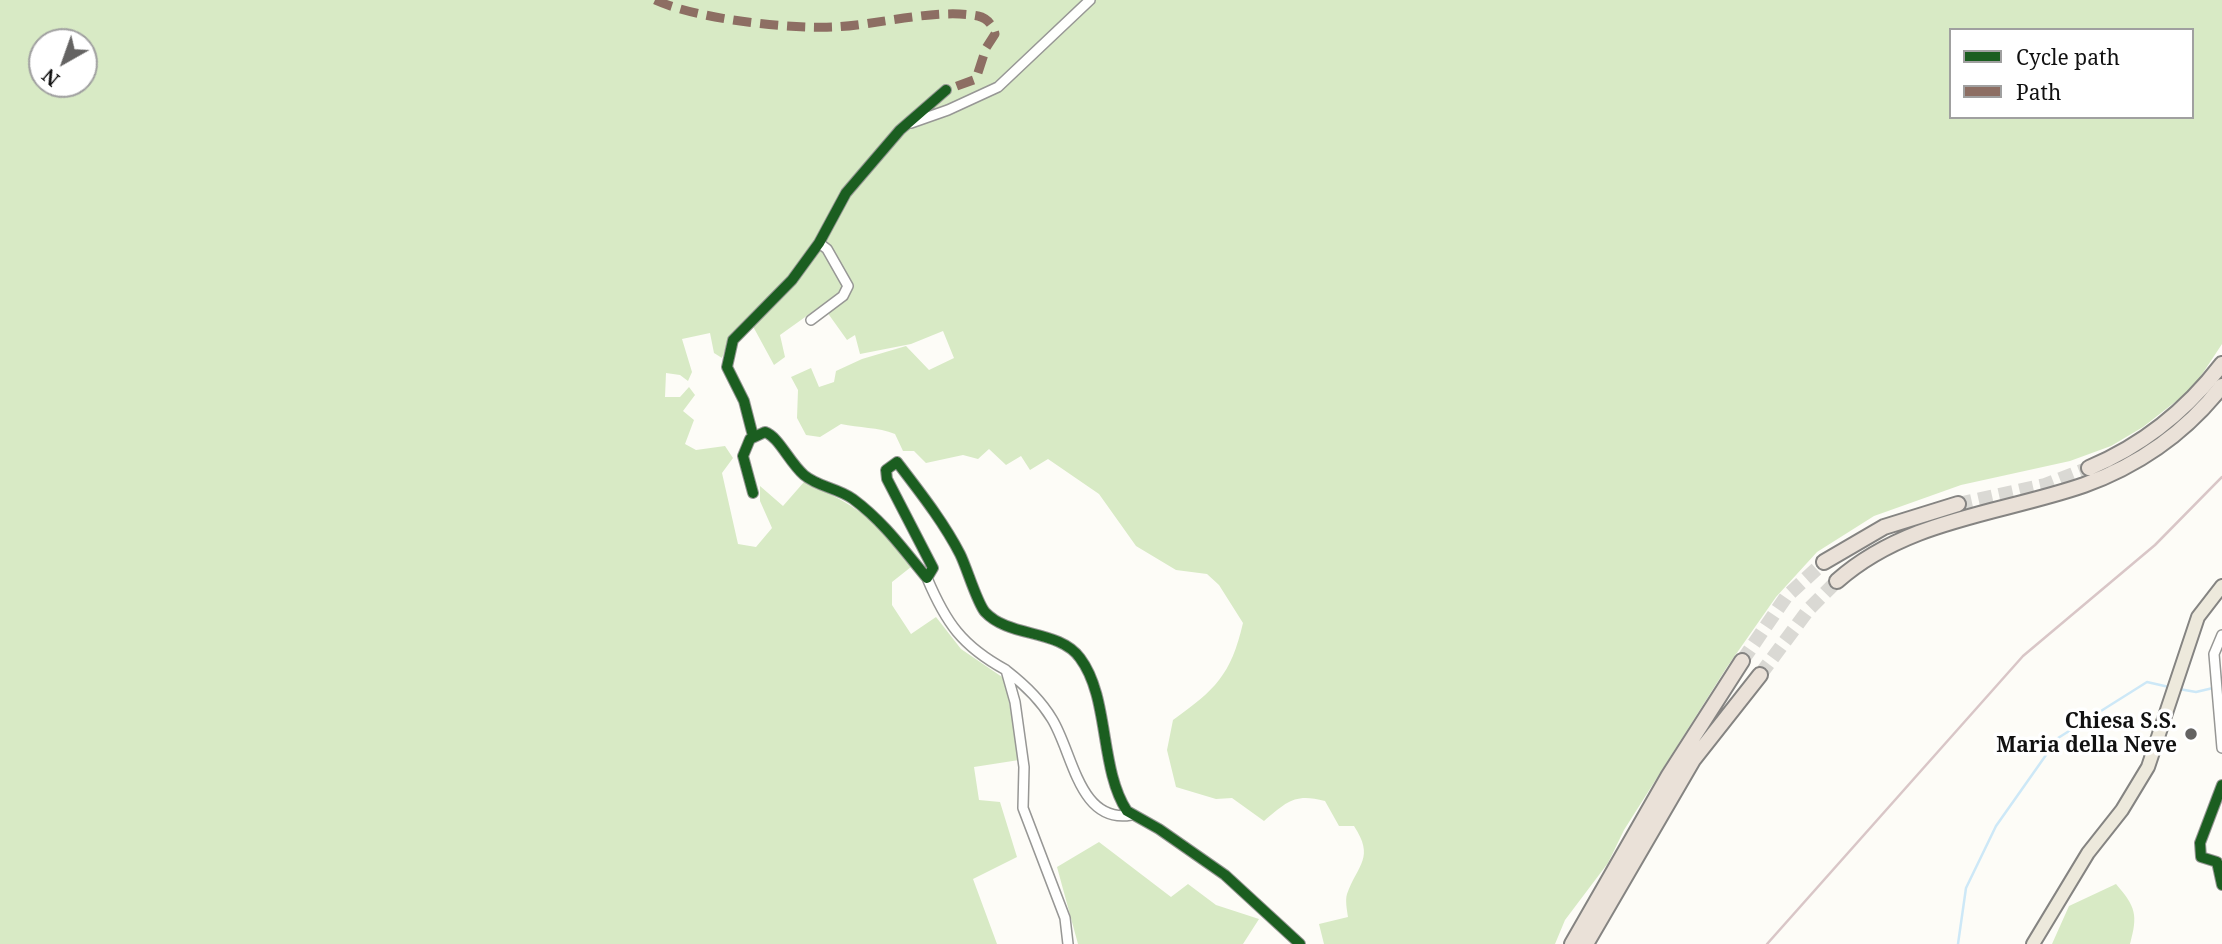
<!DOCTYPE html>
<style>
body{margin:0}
#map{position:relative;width:2222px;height:944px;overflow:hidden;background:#fdfcf7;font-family:"Noto Serif",serif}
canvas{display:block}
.legend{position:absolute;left:1949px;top:28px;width:245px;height:91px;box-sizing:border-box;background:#fff;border:2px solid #a0a0a0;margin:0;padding:9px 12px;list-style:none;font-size:21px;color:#111}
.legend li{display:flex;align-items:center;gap:14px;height:35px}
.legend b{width:35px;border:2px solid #a0a0a0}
.north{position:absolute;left:28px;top:28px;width:70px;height:70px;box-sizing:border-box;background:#fff;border:2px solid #a0a0a0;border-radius:50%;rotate:220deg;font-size:19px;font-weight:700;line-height:28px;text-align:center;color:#111}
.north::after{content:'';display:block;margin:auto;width:24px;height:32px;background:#646362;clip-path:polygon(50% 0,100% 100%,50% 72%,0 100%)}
</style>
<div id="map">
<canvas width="2222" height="944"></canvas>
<ul class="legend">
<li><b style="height:9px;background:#1b5e20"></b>Cycle path</li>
<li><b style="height:9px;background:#8d6e63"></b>Path</li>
</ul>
<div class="north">N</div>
</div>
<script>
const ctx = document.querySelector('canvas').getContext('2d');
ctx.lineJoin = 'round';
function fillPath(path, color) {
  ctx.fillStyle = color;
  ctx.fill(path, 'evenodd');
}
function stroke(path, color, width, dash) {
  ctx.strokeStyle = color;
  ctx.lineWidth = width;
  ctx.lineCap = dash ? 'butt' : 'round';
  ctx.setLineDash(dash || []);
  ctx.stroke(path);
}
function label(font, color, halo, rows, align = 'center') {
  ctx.font = font + ' "Noto Serif",serif';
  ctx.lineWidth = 7;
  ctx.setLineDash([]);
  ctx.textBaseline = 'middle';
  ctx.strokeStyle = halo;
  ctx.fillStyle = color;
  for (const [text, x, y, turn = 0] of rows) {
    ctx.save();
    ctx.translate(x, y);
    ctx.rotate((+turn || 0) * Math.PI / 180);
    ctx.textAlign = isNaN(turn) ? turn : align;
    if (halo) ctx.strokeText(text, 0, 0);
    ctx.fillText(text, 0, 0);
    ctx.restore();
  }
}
fillPath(new Path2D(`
 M0 0H2222V344L2193 388 2143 427 2111 446 2070 461 1961 485 1874 516 1817 552 1776 597 1727 667 1624 830 1608 863 1565 920 1555 944H1324L1319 924 1348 917C1347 910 1345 900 1347 894 1358 864 1375 858 1354 826H1339L1325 801C1294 793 1287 802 1264 821L1232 798 1216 799 1176 787 1167 750 1173 720C1215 690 1231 675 1243 623L1219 585 1207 574 1176 570 1136 546 1099 494 1048 459 1030 470 1021 456 1006 465 989 449 978 459 963 455 926 463 914 451H903L895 434C878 427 859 428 841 424L820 437 806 435 797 418 798 390 791 377 811 368 819 387 834 382 836 371 862 359 906 346 929 370 954 358 943 331 911 344 860 354 855 335 847 340 822 305 780 335 785 357 774 365 749 319 730 337 722 358 714 353 710 333 682 339 692 372 688 381 680 375 666 373 665 397H680L689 387 695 395 683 411 694 420 685 444 696 450 725 446 733 458 722 473 738 544 756 547 772 528 760 501V486L783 506 804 482C845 499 890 526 911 567L892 582V605L911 634 936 617 961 649 1005 679 1019 760 974 767 979 800 1000 802 1017 857 973 879 997 944H0ZM1951 30H2192V117H1951ZM42 42H84V84H42Z
 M1099 842 1171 897 1188 884 1216 905 1259 919 1243 944H1078L1057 867Z
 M2116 884C2136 907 2138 915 2130 944H2052L2069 906Z`), '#d8eac5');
stroke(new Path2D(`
 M2179 689 2196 692 2213 688
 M1958 944 1966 888 1996 826 2058 738 2147 682 2169 687`), '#cde8f7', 2.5);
stroke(new Path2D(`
 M1958 504 2045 485 2089 468
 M1742 661 1786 597 1824 562
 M1760 675 1809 609 1837 581`), '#dad9d4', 14, [14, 7]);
const minor = new Path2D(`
 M911 123 948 110 998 87 1090 0
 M811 320 843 296 848 286 827 249 819 243
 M753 436 744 401 727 367 733 340 792 280 819 243 846 193 900 130 946 90
 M753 493 743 456 750 439 765 432C779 437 789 462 804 475 818 487 838 488 853 499 884 522 903 549 927 578L933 568 887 479 886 470 897 462C919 491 943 521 960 554 967 568 977 603 985 612 1009 638 1059 629 1080 658 1110 698 1099 768 1127 811L1159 829 1225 875 1300 944
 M927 578C946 623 962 646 1006 670L1015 702 1024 767 1023 808 1065 918 1068 944
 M2222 635 2214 654 2222 748
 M1007 671C1025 685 1040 699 1052 719 1073 753 1079 824 1131 815
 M2222 785 2200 843 2201 857 2217 862 2222 885`);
const major = new Path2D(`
 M2033 944 2088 853 2122 810 2148 767 2198 617 2222 586`);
const highway = new Path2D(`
 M2089 468C2144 445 2186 411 2222 364
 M1824 562 1884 527 1958 504
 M1837 581C1907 519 2000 514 2084 485 2139 465 2186 432 2222 386
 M1572 944 1669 775 1742 661
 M1586 944 1693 760 1760 675`);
stroke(minor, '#979795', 12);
stroke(major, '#858482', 16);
stroke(highway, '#858482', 18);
stroke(minor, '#fffffe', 9);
stroke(major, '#ede9dc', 12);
stroke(highway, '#eae1d8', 14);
stroke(new Path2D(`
 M1767 944 2023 656 2155 545 2222 477`), '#d9c6c7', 2.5);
stroke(new Path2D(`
 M655 0C697 19 787 29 834 27 877 25 936 8 978 16 987 18 993 25 995 34L986 48 976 79 946 90`), '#8d6e63', 9, [18, 9]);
stroke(new Path2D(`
 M753 436 744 401 727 367 733 340 792 280 819 243 846 193 900 130 946 90
 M753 493 743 456 750 439 765 432C779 437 789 462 804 475 818 487 838 488 853 499 884 522 903 549 927 578L933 568 887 479 886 470 897 462C919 491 943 521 960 554 967 568 977 603 985 612 1009 638 1059 629 1080 658 1110 698 1099 768 1127 811L1159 829 1225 875 1300 944
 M2222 785 2200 843 2201 857 2217 862 2222 885`), '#1b5e20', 10);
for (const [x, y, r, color] of [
 [2191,734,7,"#646362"]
]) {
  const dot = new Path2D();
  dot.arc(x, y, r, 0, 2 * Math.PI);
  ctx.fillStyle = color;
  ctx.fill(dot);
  stroke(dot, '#fff', 2.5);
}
label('bold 21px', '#111', '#fff', [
 ["Chiesa S.S.",2177,722],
 ["Maria della Neve",2177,746]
], 'right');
</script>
